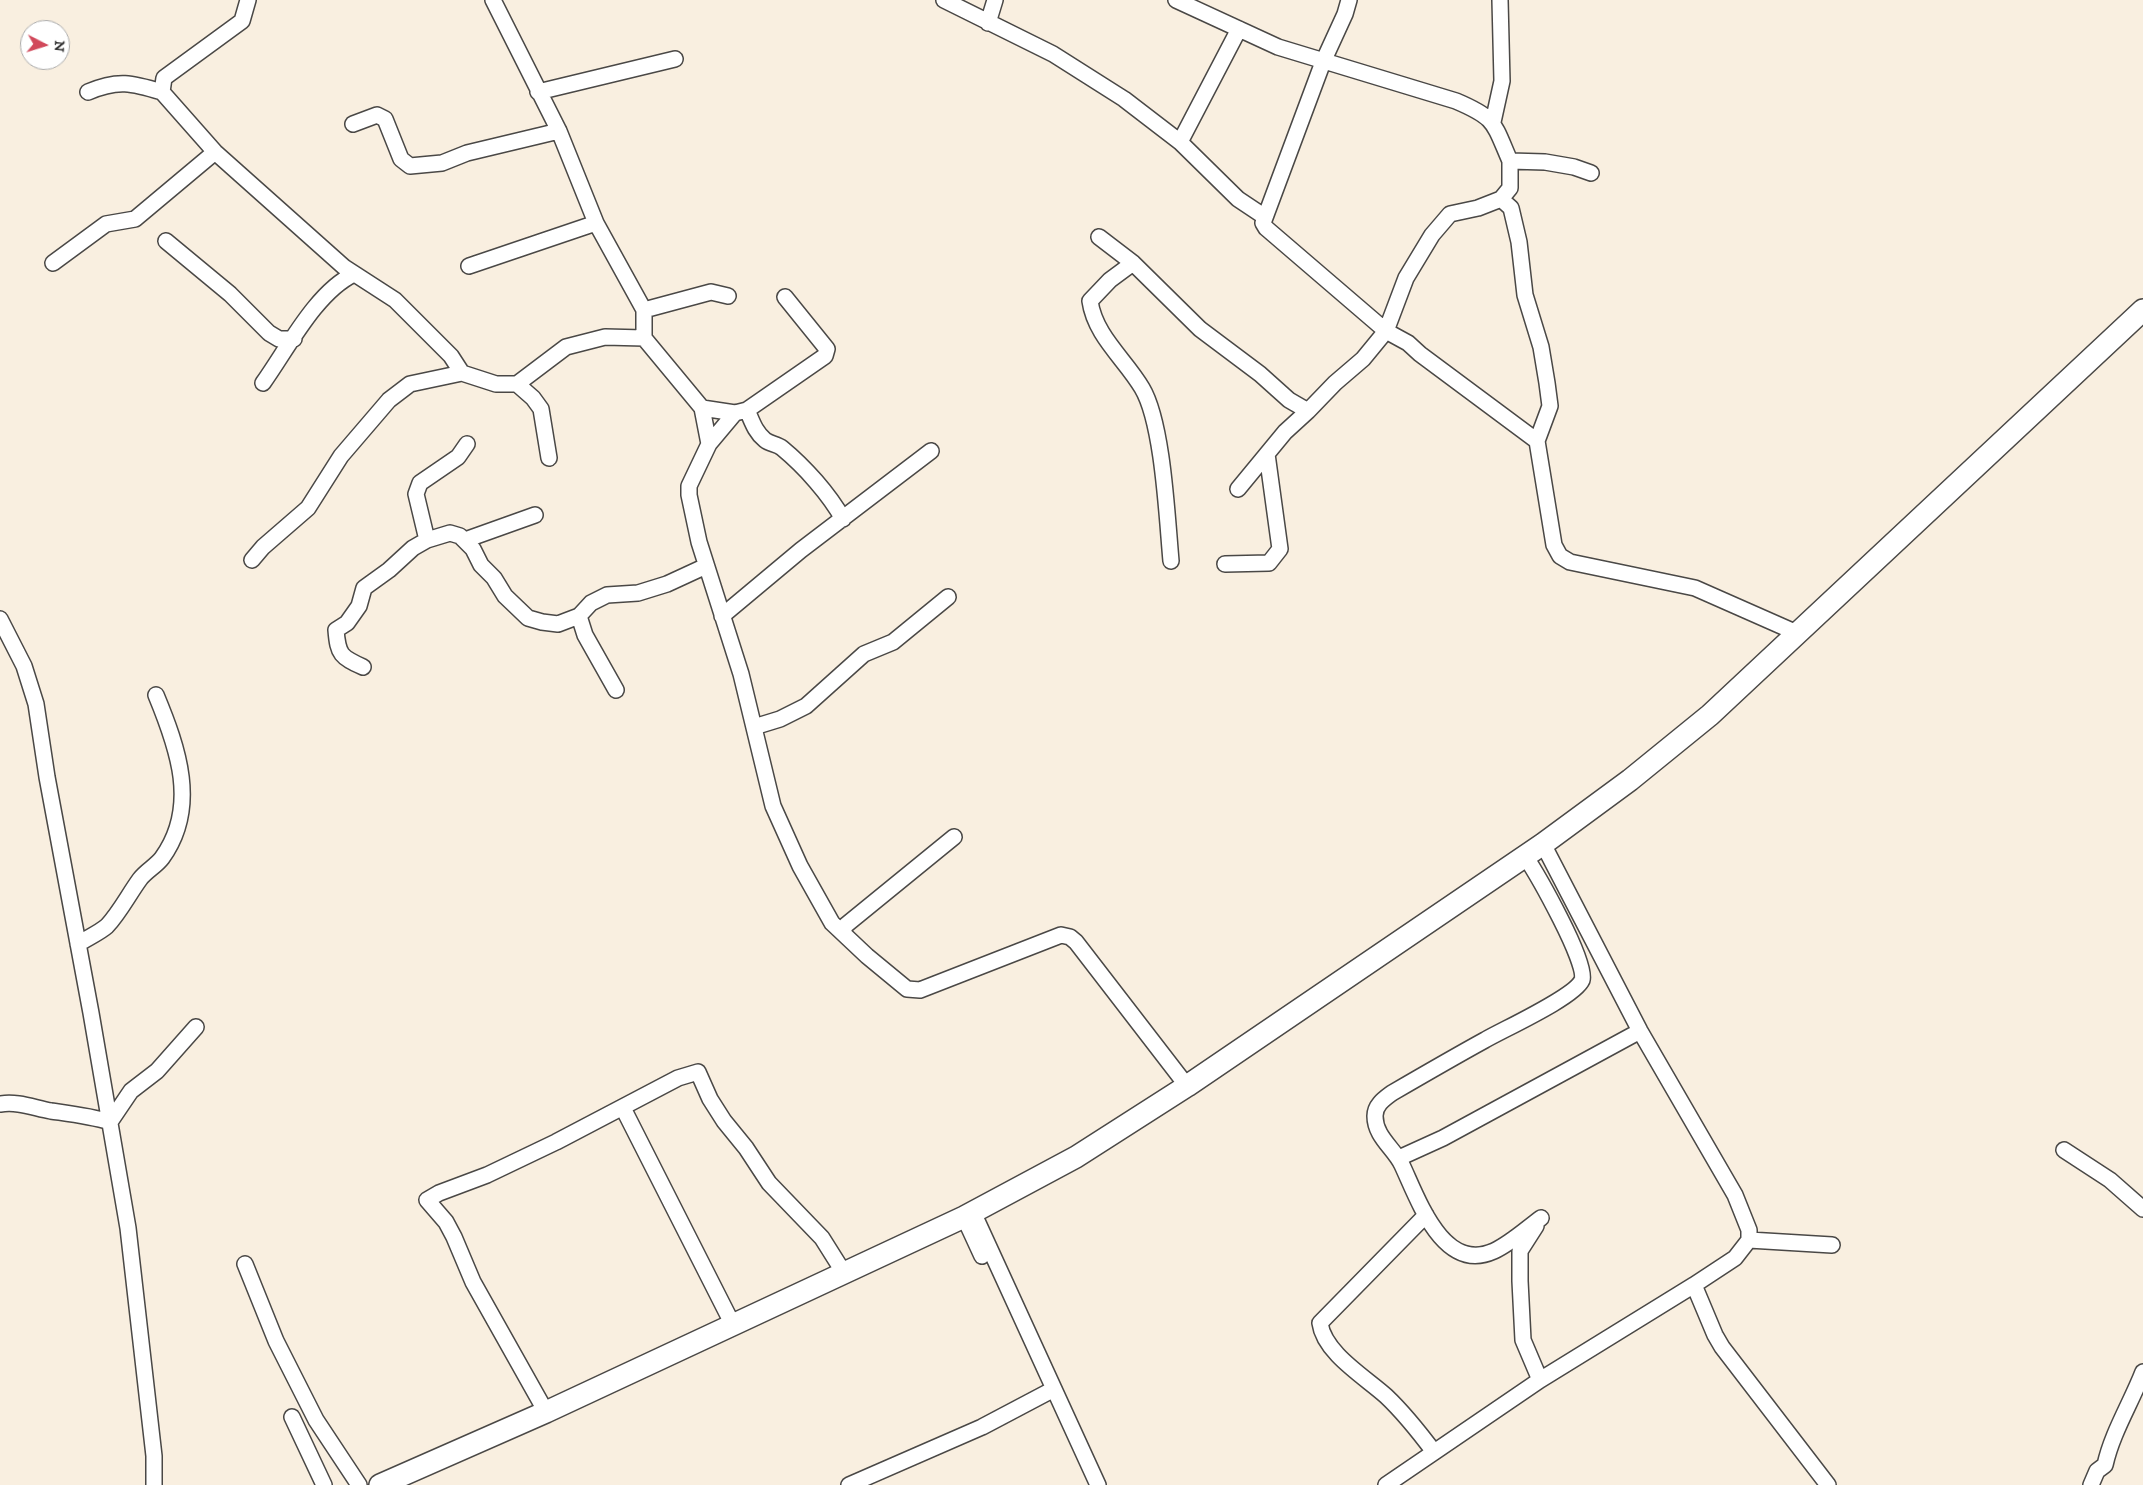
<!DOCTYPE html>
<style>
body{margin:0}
#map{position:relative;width:2143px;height:1485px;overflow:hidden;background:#f9efe0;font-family:"IM FELL DW Pica",serif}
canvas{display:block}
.north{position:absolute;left:20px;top:20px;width:50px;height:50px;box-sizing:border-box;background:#fff;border:1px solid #aaa;border-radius:50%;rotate:95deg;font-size:14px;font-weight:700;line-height:20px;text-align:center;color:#2b2b2b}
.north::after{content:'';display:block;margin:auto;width:18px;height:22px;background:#d1495b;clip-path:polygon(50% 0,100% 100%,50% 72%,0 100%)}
</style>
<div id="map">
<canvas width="2143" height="1485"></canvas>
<div class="north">N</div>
</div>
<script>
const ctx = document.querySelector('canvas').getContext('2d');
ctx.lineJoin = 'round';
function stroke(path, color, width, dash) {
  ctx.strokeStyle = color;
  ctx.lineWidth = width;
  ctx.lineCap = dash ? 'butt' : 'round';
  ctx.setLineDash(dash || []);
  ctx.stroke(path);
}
const minor = new Path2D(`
 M248 0 242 21 164 78 162 92 215 152 344 267 395 300 451 356 462 373 496 384H517L566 347 605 337 644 338
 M493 0 559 131 596 223
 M944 0 1053 54 1124 99 1180 142 1238 199 1265 217
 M1176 0 1278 47 1456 101C1496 118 1493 122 1510 161
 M1349 0 1345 14 1323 62 1263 223 1266 228 1386 331 1406 278 1432 235 1450 214 1478 208 1501 199 1510 188V161L1545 162 1574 167 1591 173
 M988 23 995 0
 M88 92C118 79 132 83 162 92
 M538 92 675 59
 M1493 122 1502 81 1500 0
 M353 124 377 115 385 119 401 159 410 166 442 163 467 153 559 131
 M1180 142 1239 29
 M1501 199 1511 208 1519 242 1525 295 1541 347 1547 383 1550 406 1537 441 1554 545 1560 556 1570 562 1695 588 1797 633
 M1099 237 1133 263 1200 329 1260 374 1289 400 1308 411 1335 383 1363 359 1386 331 1408 343 1420 354 1537 441
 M166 241 230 294 269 333 279 339H294
 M53 263 106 224 135 219 215 152
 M1133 263 1110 280 1090 301C1095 336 1125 359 1142 388 1163 423 1167 518 1171 561
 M469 266 596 223 644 310
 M728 296 711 292 644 310V338L702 408 735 413
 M785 297 827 349 825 356 747 410 735 413 709 444 689 486V495L699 542 741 674 773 806 800 866 832 923 867 956 907 989 920 990 1061 935 1070 937 1076 942 1187 1086
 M263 383C288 348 316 292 354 274
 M517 384 533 398 541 409 549 458
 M702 408 709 444
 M747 410C752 421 755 432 765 440 770 444 777 444 782 448 805 467 829 494 843 519
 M1238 489 1285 432 1308 411
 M427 540 416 494 420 483 458 457 467 444
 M465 540 535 515
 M252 560 263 547 308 508 341 456 389 400 410 384 462 373
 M1225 564 1269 563 1280 549 1267 454
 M579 616 585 635 616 690
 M722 616 801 550 931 451
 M0 619 24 666 36 704 47 777 91 1013 128 1228 154 1456V1485
 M363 667C341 657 338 655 336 630L347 623 359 606 364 588 389 570 413 548 427 540 450 533 460 536 473 549 481 565 494 578 505 596 528 618 542 622 558 624 579 616 591 603 607 595 638 593 667 584 706 566
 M754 727 780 719 806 706 864 654 893 642 948 597
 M1525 856C1537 874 1588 963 1582 980 1575 997 1504 1029 1485 1040 1454 1057 1423 1075 1392 1093 1384 1099 1375 1105 1375 1116 1375 1137 1394 1148 1402 1165 1418 1199 1443 1274 1494 1251 1511 1243 1526 1229 1541 1218
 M842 932 846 925 954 837
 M78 944C87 938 99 933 107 926 120 912 129 894 140 879 146 871 156 866 162 858 199 807 178 748 156 695
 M0 1104C18 1101 34 1108 51 1111 72 1114 90 1116 110 1122L131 1091 157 1071 196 1027
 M623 1108 733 1325
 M2064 1150 2110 1180 2143 1209
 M1399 1158 1443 1138 1640 1031
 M973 1212 1098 1485
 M1426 1215 1320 1323C1324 1353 1365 1377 1386 1396 1404 1413 1419 1432 1434 1452
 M964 1217 982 1256
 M1536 1226 1520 1251V1281L1523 1340 1540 1380
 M1749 1240 1832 1245
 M245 1264 276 1341 316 1420 359 1485
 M1694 1285 1715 1335 1722 1347 1828 1485
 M546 1412 473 1282 454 1237 446 1222 427 1200 439 1193 487 1175 556 1142 678 1078 698 1072 710 1099 724 1121 746 1148 769 1183 822 1238 844 1273
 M292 1417 324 1485
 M849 1485 982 1427 1054 1389
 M1386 1485 1540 1380 1694 1285 1735 1258 1749 1240V1230L1735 1195 1640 1031 1543 844
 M2091 1485 2097 1471 2105 1465C2112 1433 2131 1403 2143 1372`);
const highway = new Path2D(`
 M380 1485 546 1412 964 1217 1076 1157 1187 1086 1543 844 1630 780 1710 715 2143 310`);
stroke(minor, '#4a4846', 18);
stroke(highway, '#4a4846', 24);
stroke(minor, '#fff', 15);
stroke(highway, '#fff', 21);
</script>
